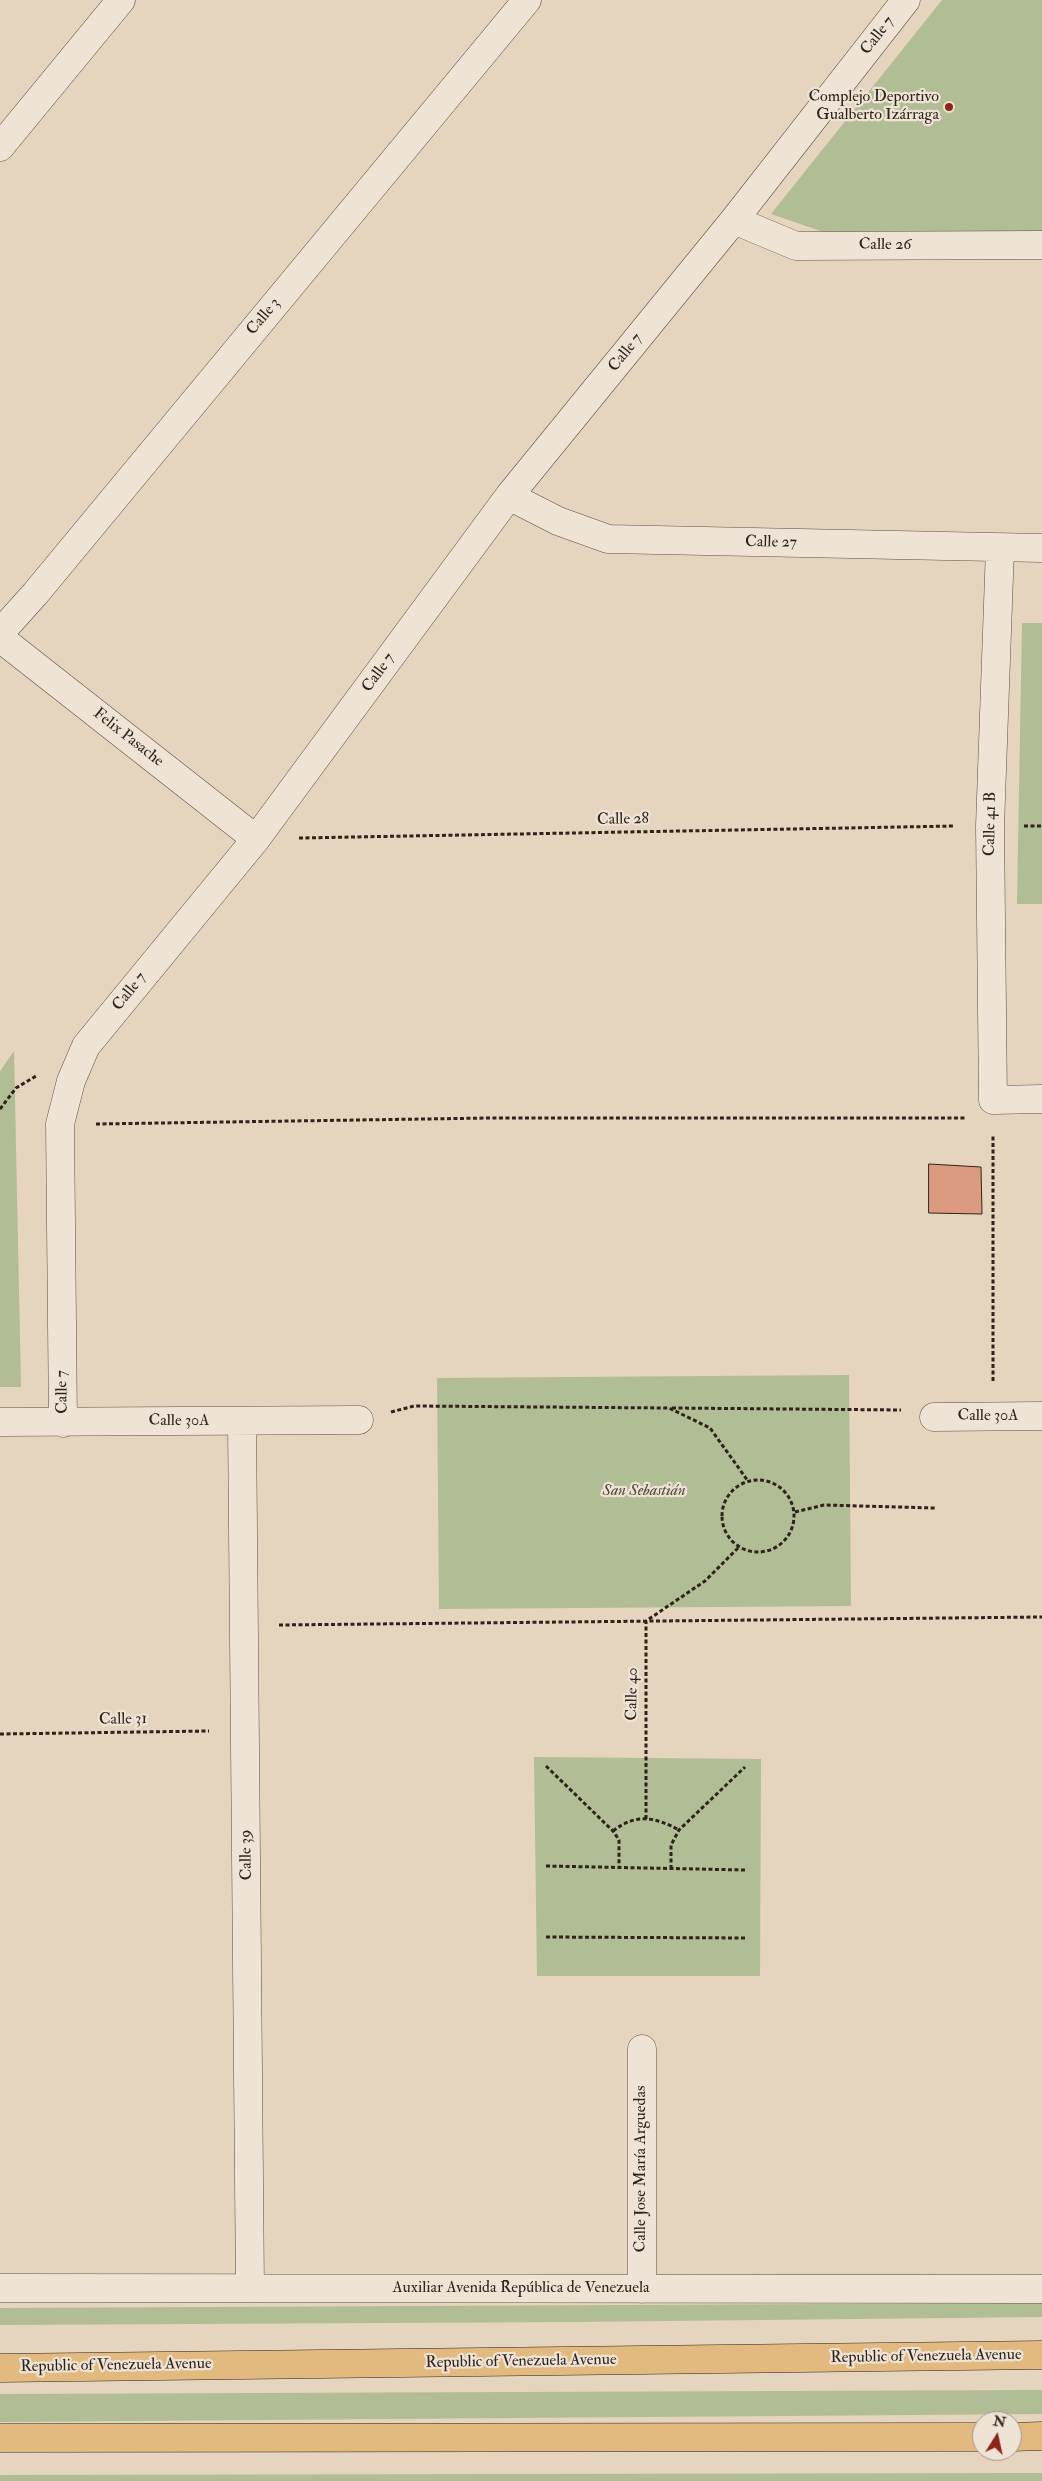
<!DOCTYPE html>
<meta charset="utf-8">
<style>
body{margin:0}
#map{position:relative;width:1042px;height:2481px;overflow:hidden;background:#e5d4be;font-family:"IM FELL Double Pica",serif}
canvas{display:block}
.north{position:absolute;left:972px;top:2411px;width:50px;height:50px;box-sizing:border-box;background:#eee3d5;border:1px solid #a1968b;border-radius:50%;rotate:10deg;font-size:14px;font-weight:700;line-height:20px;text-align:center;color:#2e231b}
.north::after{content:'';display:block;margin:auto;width:18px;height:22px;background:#8f2418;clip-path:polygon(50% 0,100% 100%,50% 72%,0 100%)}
</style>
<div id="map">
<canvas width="1042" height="2481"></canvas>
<div class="north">N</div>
</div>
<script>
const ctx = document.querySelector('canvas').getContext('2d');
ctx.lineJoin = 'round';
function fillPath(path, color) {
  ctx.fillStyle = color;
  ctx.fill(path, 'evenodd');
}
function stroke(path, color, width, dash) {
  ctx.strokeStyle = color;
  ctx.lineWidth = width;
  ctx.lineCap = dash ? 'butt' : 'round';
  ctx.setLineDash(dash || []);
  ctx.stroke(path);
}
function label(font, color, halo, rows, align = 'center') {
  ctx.font = font + ' "IM FELL Double Pica",serif';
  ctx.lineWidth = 4.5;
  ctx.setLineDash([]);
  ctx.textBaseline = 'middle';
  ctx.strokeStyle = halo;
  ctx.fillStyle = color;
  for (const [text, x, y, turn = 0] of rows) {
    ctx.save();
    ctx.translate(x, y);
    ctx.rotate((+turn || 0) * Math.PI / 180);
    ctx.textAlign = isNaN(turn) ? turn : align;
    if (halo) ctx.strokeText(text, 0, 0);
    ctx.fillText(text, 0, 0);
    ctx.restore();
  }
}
fillPath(new Path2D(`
 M942 0H1042V239L853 242 771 214Z
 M1022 623H1042V904H1017Z
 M14 1051 21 1387H0V1071Z
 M849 1375 851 1606 439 1609 437 1378Z
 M534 1757 761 1759 760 1976H537Z
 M1042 2303V2317L573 2322 0 2325V2308Z
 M1042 2390V2414L0 2422V2394Z
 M1042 2473V2481H0V2475Z`), '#b1bd94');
const building = new Path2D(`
 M929 1164 981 1167 982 1214 929 1213Z`);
fillPath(building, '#dc9a80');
stroke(building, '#2e231b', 1);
const minor = new Path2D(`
 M0 147 121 0
 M734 220 796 246 1042 245
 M509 496 558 521 608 539 1042 548
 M1000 548 990 826 993 1100 1042 1099
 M0 633 35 594 527 0
 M0 638 256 839
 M934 1417 1042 1416
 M0 1422 359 1420
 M242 1422 250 2288
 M63 1423 60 1124 71 1081 86 1046 256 839 509 496 734 220 906 0
 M0 2288 1042 2289
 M642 2289V2049`);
const major = new Path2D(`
 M0 2368 1042 2355
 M1012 2437 1042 2436
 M0 2438 982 2437`);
stroke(minor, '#5c4f44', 29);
stroke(major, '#2e231b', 29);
stroke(new Path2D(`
 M1024 826H1042
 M299 838 955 826
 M0 1109 16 1088 36 1076
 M96 1124 489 1118H965
 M993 1381V1135
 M672 1408 901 1410
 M391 1412 414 1406 669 1408 710 1428 748 1481
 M722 1516a36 36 0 1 1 72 0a36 36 0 1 1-72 0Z
 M795 1512 824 1505 935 1508
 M279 1625 1042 1617
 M0 1734 209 1731
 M546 1766 613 1831 619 1840V1867
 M646 1819V1621L705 1581 739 1547
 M613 1831C636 1813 655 1817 679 1830
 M546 1866 746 1870
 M671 1869V1845L679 1830 745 1767
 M546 1937 747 1938`), '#2e231b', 3, [4, 2.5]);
stroke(minor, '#eee3d5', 28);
stroke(major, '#e2ba7f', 28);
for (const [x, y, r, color] of [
 [949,107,5,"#8f2418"]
]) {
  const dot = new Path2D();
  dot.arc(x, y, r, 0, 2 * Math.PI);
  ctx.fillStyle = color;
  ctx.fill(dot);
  stroke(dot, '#eee3d5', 2);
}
label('16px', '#2e231b', '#eee3d5', [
 ["Calle 7",878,36,-52],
 ["Calle 26",885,246],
 ["Calle 3",264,317,-50],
 ["Calle 7",626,353,-51],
 ["Calle 27",771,543,1],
 ["Calle 7",379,673,-54],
 ["Felix Pasache",128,738,38],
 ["Calle 28",623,820,-1],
 ["Calle 41 B",991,824,-89],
 ["Calle 7",130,992,-51],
 ["Calle 7",63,1392,-91],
 ["Calle 30A",988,1417],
 ["Calle 30A",179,1422],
 ["Calle 40",633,1694,-89],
 ["Calle 31",123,1720,-1],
 ["Calle 39",247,1855,-91],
 ["Calle Jose María Arguedas",642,2169,-90],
 ["Auxiliar Avenida República de Venezuela",521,2289],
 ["Republic of Venezuela Avenue",926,2357,-1],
 ["Republic of Venezuela Avenue",521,2362,-1],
 ["Republic of Venezuela Avenue",116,2366,-1]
]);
label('16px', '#2e231b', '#eee3d5', [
 ["Complejo Deportivo",939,98],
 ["Gualberto Izárraga",939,116]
], 'right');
label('italic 16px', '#4f4a39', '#eee3d5', [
 ["San Sebastián",644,1492]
]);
</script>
